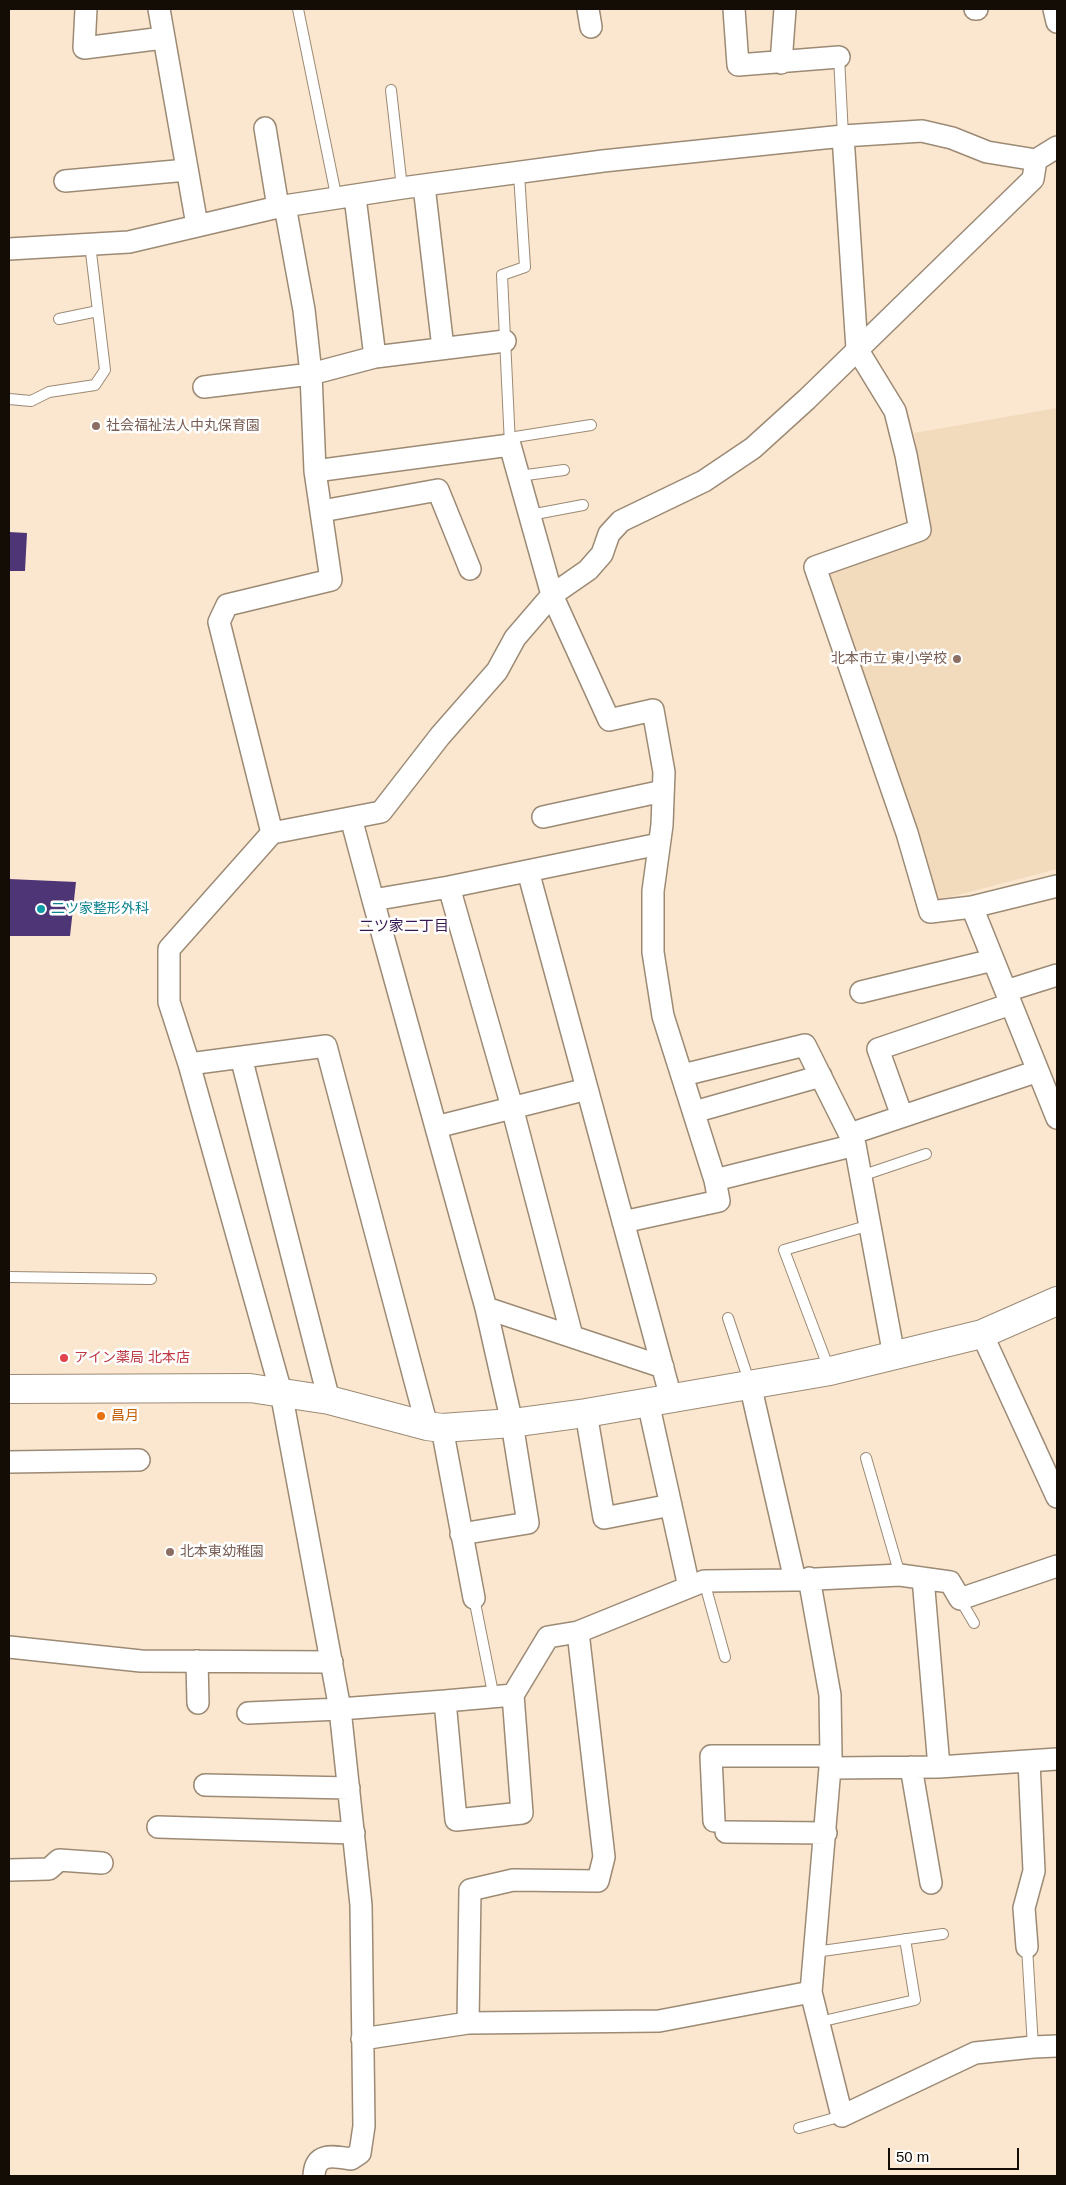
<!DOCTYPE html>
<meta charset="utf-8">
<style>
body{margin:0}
#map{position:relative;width:1066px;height:2185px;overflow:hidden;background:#fbe7d0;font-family:Helvetica,sans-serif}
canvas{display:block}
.frame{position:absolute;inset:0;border:10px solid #130d05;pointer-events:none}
.scale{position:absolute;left:888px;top:2148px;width:131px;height:22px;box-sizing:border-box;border:2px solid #130d05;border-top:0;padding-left:6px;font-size:15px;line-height:18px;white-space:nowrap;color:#130d05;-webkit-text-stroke:4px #fff;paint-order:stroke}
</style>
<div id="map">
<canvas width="1066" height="2185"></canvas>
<div class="frame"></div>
<div class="scale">50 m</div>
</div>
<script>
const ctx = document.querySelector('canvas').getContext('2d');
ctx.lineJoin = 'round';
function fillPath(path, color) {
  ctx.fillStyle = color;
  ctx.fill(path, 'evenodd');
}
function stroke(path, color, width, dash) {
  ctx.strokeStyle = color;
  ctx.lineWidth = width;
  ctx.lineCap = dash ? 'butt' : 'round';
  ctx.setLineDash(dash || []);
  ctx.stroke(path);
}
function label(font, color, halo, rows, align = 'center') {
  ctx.font = font + ' Helvetica,"Noto Sans JP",sans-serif';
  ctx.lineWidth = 5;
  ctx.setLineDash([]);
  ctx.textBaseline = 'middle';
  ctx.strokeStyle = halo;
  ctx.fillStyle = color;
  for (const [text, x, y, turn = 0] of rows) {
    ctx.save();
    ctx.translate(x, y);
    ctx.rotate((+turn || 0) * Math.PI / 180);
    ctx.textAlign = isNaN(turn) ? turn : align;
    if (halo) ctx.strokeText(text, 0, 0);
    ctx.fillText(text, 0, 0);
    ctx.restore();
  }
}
fillPath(new Path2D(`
 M1057 408V869L935 901 888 744 827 573 930 537 914 433Z`), '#f2dabc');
fillPath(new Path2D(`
 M9 532 27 533 25 571H9Z
 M9 879 76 882 70 936H9Z`), '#4e3575');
const lane = new Path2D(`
 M298 9 337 200
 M839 57 843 136
 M391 90 402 188
 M59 319 98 311
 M9 399 31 401 49 392 95 385 105 370 90 244
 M509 438 591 425
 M510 445 502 275 525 267 519 174
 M519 476 564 470
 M530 515 583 505
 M861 1176 926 1154
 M9 1277 151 1279
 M728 1318 750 1384
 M829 1369 784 1250 870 1225
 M866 1458 900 1575
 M704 1581 725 1657
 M474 1598 494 1698
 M960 1599 974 1623
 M1027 1947 1033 2047
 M815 1952 943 1934
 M819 2022 915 2000 905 1939
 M799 2128 842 2116`);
const street = new Path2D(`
 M86 9 84 48 163 38
 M159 9 197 225
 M588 9 591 27
 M734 9 738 65 839 57
 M975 9H977
 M1054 9 1057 22
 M781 63 785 9
 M265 128 278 207
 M843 136 857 349 895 411 906 455 920 530 815 567 907 833 930 912 972 907 1057 886
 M65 181 187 170
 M424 186 443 348
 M355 197 375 357
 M9 249 129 242 278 207 402 188 603 161 843 136 922 131 952 138 987 152 1036 160 1057 147
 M204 387 311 374 375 357 505 341
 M315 471 510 445 552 595 609 720 653 710 664 772 662 825 653 891V952L663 1016 715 1180 719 1201 623 1222
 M322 511 438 490 470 569
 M543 817 663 791
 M351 818 373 900
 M272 833 219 622 227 605 331 580 315 471 311 374 304 310 285 206
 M659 844 449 887 373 900 486 1308 663 1367
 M528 871 671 1398
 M449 887 512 1107 572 1336
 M972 907 1057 1118
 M1006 991 1057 975
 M861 992 993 960
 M241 1057 329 1400
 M189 1064 326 1046 427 1426
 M683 1075 805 1045 855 1145 894 1356
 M694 1112 821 1076
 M902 1116 878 1049 1011 1004
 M436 1127 587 1089
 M850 1134 1038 1071
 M715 1180 855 1145
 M982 1334 1057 1497
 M750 1384 795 1580
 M648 1402 689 1587
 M586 1413 604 1518 671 1505
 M442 1428 474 1598
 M9 1462 139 1460
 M461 1534 528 1523 512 1423 486 1308
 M923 1578 939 1767
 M9 1647 141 1661 332 1662
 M197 1661 198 1703
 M513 1695 445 1701 456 1820 522 1813 513 1695 548 1637 578 1632 704 1581 795 1580 900 1575 950 1582 960 1599 1057 1566
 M248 1713 340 1709 445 1701
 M911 1767 931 1883
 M831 1768 939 1767 1057 1759
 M205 1785 349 1788
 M714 1821 711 1756H831
 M158 1827 354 1833
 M726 1832 826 1833
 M9 1870 49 1869 59 1860 102 1863
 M1027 1947 1024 1908 1034 1871 1029 1761
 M811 1992 842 2116 975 2053 1033 2047 1057 2046
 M468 2023 470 1890 513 1880 598 1881 604 1857 578 1632
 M362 2039 468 2023 659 2021 811 1992 831 1756 830 1695 809 1578
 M314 2176C315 2152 333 2156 351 2159L360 2153 364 2126 361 1905 340 1709 281 1392 189 1064 169 1002V949L272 833 381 812 440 736 497 671 515 638 552 595 588 570 602 554 609 534 621 521 704 481 753 448 807 399 1033 179 1036 160`);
const secondary = new Path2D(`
 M9 1389 250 1388 329 1400 427 1426 442 1428 512 1423 586 1413 830 1371 982 1334 1057 1301`);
stroke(lane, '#9c8a75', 12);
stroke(street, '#9c8a75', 24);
stroke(secondary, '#9c8a75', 30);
stroke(lane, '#fff', 10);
stroke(street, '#fff', 21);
stroke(secondary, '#fff', 28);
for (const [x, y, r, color] of [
 [96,426,5,"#8d6e63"],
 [957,659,5,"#8d6e63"],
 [41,909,5,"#0f9aa8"],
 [64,1358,5,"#e0444e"],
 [101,1416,5,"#e8710a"],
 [170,1552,5,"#8d6e63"]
]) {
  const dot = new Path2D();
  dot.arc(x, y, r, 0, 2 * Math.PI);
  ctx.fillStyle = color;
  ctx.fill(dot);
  stroke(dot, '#fff', 2);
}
label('14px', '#785e54', '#fff', [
 ["社会福祉法人中丸保育園",106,426],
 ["北本市立 東小学校",947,659,"right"],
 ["北本東幼稚園",180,1552]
], 'left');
label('14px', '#0d838f', '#fff', [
 ["二ツ家整形外科",51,909]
], 'left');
label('14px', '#be3a42', '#fff', [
 ["アイン薬局 北本店",74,1358]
], 'left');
label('14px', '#c56008', '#fff', [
 ["昌月",111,1416]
], 'left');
label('15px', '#381850', '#fff', [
 ["二ツ家二丁目",404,927]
]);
</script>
